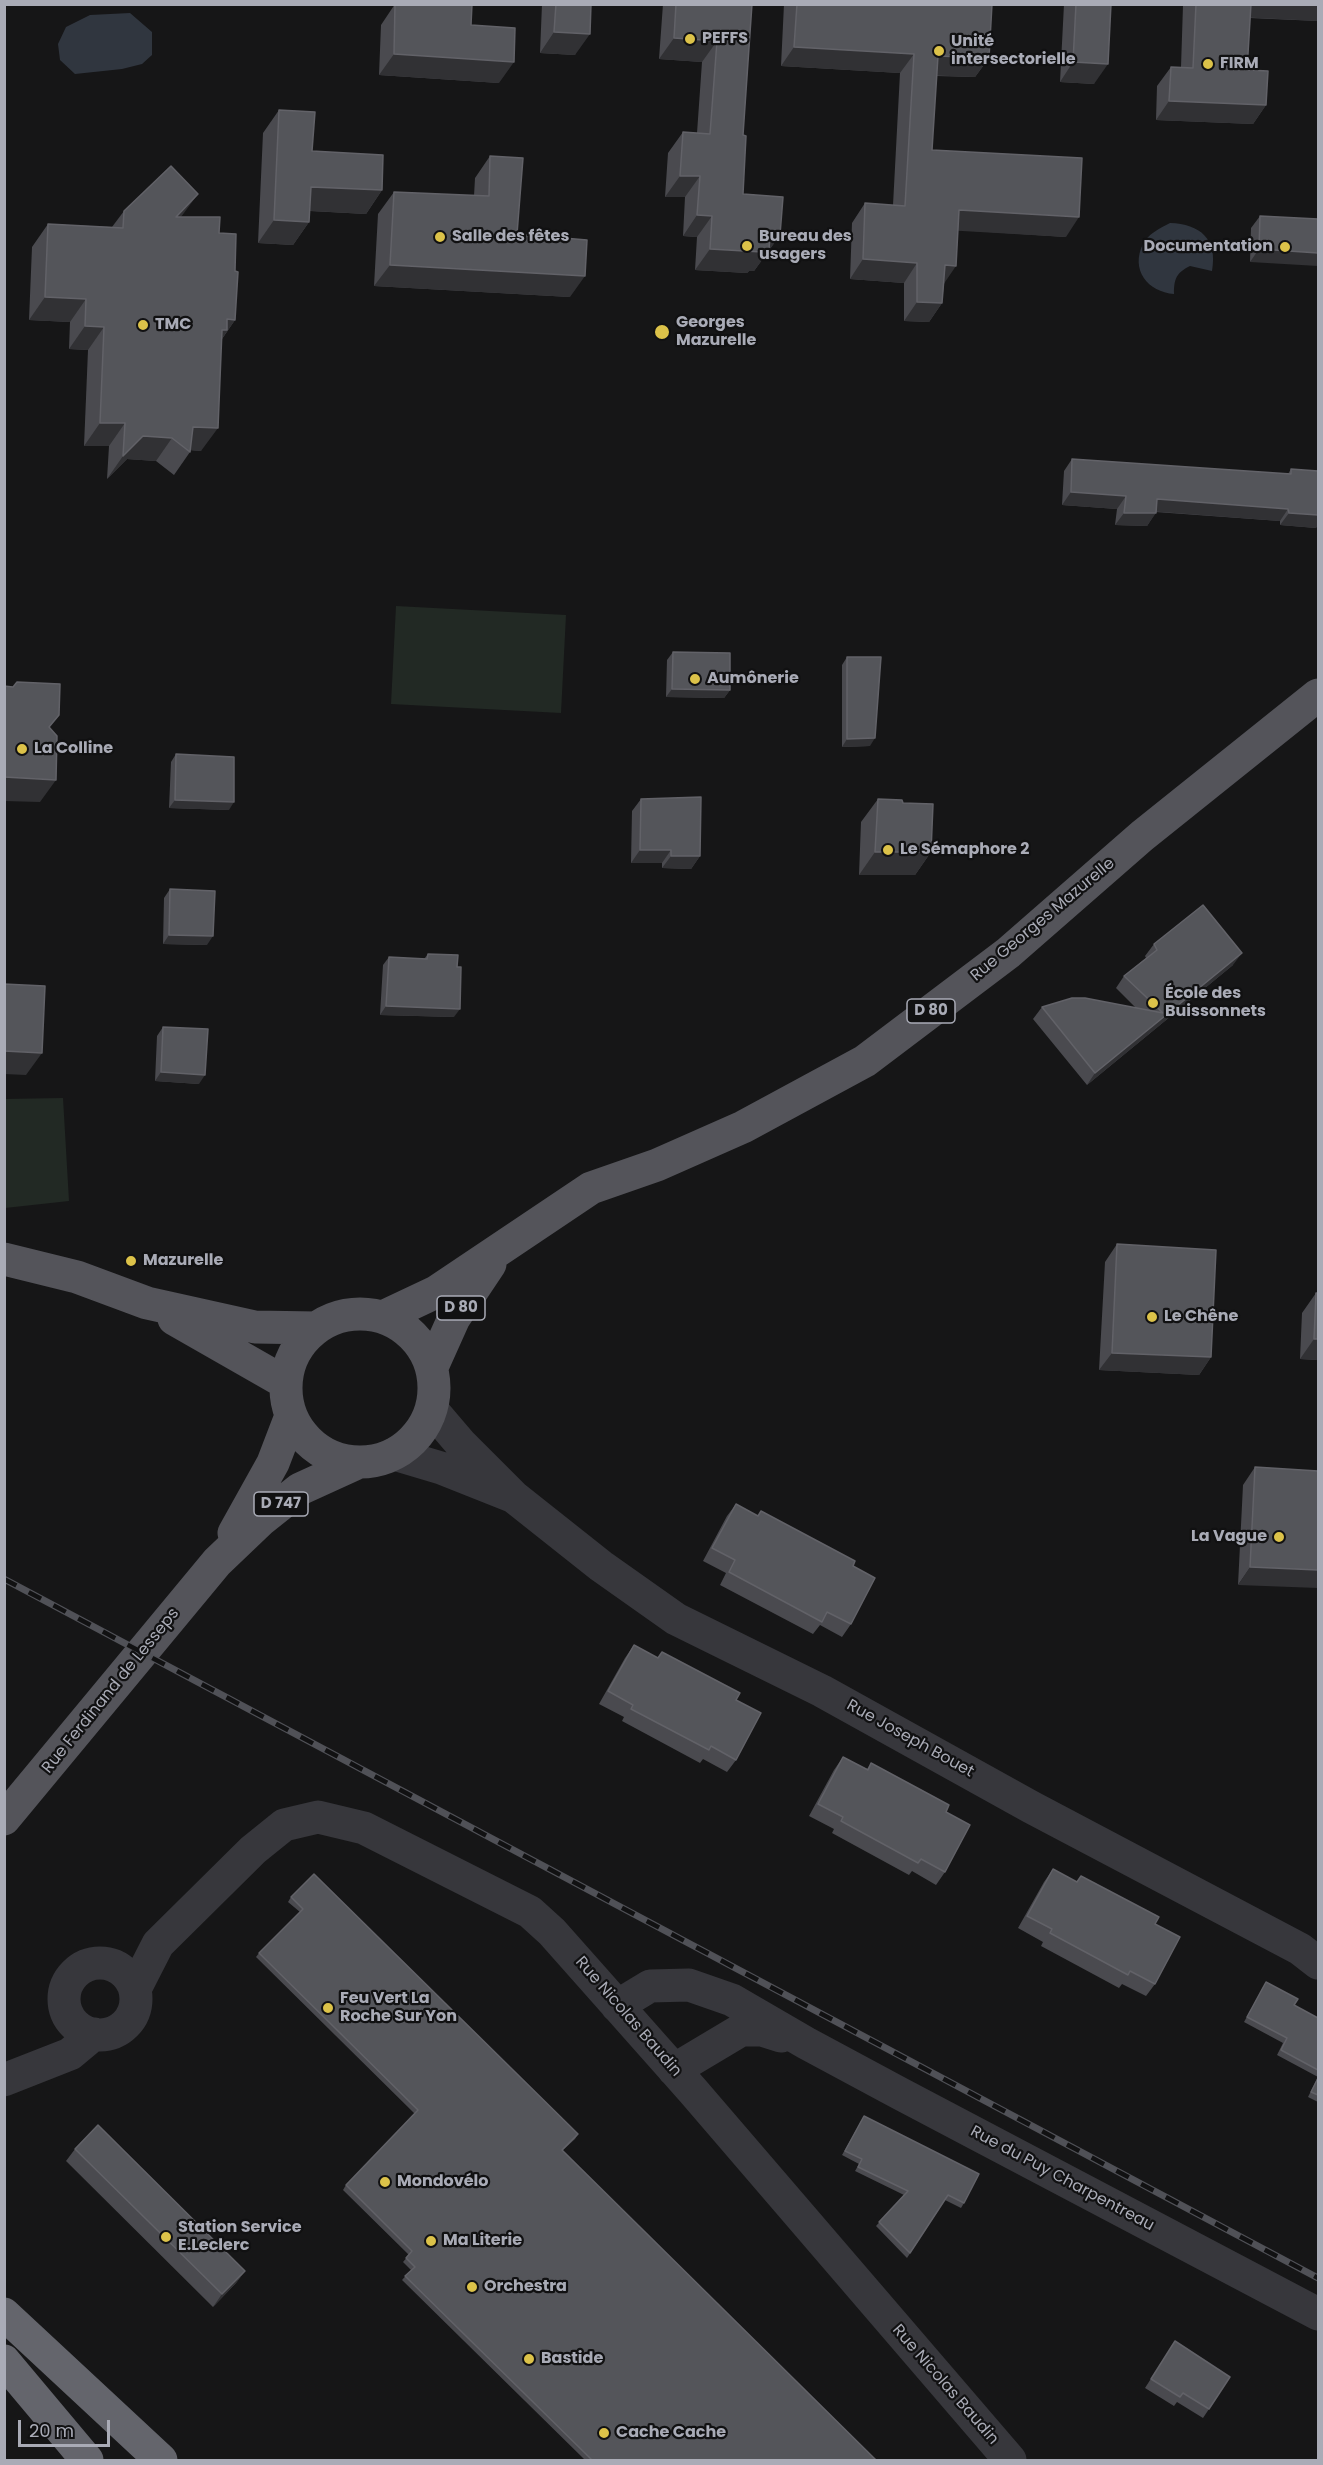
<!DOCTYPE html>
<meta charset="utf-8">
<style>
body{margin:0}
#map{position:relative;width:1323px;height:2465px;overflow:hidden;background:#161617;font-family:Poppins,sans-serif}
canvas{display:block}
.frame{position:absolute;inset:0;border:6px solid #a9abb6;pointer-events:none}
.scale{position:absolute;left:18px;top:2420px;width:92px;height:27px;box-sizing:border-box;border:3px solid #a9abb6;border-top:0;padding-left:8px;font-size:18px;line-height:21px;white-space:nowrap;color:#a9abb6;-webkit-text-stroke:4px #111112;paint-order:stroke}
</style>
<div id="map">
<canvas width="1323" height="2465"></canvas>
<div class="frame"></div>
<div class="scale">20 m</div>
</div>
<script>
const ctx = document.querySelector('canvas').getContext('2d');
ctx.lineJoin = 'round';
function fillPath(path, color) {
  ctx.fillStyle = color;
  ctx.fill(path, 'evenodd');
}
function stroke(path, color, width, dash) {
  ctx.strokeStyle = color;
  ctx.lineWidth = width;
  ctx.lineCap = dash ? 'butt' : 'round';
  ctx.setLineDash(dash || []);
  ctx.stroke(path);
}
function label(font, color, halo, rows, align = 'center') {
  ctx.font = font + ' Poppins,sans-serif';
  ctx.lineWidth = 4.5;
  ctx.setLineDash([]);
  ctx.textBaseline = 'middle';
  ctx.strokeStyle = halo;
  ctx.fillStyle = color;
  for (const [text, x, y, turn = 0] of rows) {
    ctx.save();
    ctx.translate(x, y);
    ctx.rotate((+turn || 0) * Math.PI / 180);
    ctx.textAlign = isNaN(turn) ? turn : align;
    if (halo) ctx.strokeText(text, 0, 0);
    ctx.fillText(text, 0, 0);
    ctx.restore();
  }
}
fillPath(new Path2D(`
 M396 606 566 615 561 713 391 704Z
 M63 1098 69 1201 5 1208V1099Z`), '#222924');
fillPath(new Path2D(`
 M130 13 152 32V55L142 64 122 69 75 74 60 60 58 44 66 27 90 15Z
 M1170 223C1200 224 1218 239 1212 271L1190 266C1176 273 1174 279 1174 294 1148 292 1130 270 1143 244 1148 234 1160 228 1170 223Z`), '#30363f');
stroke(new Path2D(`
 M394 1454 441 1468 514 1497 461 1444 432 1410
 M514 1497 601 1566 676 1619 822 1691 1031 1807 1300 1949 1318 1963
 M64 1999a36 36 0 1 1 72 0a36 36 0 1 1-72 0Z
 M135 1989 158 1944 253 1850 284 1825 318 1817 364 1828 530 1912 552 1932 693 2091 1010 2460
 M617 2006 650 1986 689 1985 732 2000 806 2043 899 2093 1318 2314
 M674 2070 741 2030H762L781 2036
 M4 2080 70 2054 94 2034`), '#37373c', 33);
stroke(new Path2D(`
 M4 1259 77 1277 147 1303 255 1327 316 1328
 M286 1388a74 74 0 1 1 148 0a74 74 0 1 1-148 0Z
 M383 1317 436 1292 591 1188 657 1165 743 1127 865 1061 1008 953 1142 836 1318 695
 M174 1319 286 1383
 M432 1367 454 1318 490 1264
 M234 1533 273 1463 291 1416
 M4 1819 217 1562 261 1520 300 1489 357 1463`), '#54545a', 33);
stroke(new Path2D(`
 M4 2314 161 2460
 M4 2361 87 2460`), '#64656c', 33);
const rail = new Path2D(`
 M4 1579 1318 2278`);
stroke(rail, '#505157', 7);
stroke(rail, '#111112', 4.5, [14]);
fillPath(new Path2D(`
 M395 4 471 25 499 83 379 75 381 25Z
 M542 4H591L575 55 540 53Z
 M663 4H752L743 135V194L780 235 754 271H749L747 273 695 270 697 237 683 236 685 197H665L668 153 683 132 697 133 702 62 659 59Z
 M784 4H992L989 58 975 77 936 76 932 150 1066 237 958 230 944 284 942 303 929 322 904 321V283L850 279 852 223 865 203 893 205 900 73 781 66Z
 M1064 4H1111L1094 84 1060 82Z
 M1176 4H1318V21L1250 18 1247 70 1266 105 1253 124 1156 120 1157 86 1171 67H1181L1183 5Z
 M279 110 312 151 382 190 366 214 310 211 309 222 293 245 258 243 263 133Z
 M490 156 517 234 570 297 374 286 378 214 394 192 474 196 475 178Z
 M124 211 182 217 219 233 235 271V320L222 339 201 451 190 450V452L174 475 156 461 127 459 107 479 109 446H84L88 350 69 349 70 322 29 320 32 247 48 224 112 227Z
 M1260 216 1318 219 1250 262 1251 228Z
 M1072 459 1288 474 1291 469 1318 471V524L1316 528 1280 525V521L1156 512 1147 526 1115 525 1117 509 1062 505 1064 471Z
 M673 652 730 690 724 698 666 697 667 660Z
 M847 657 870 746 842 747V665Z
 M176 754 229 810 169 808 171 762Z
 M641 799 700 856 691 869 662 868V863H631L632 811Z
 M878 799 903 803 931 852 915 875H859L861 822Z
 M170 889 207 945 163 944 164 898Z
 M1154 944 1233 965 1087 1085 1033 1019 1042 1007 1136 1008 1116 988 1124 976 1146 958 1145 956Z
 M428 954 454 1017 380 1015 383 965 389 957 424 959Z
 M163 1027 199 1084 155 1081 157 1036Z
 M1117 1244 1211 1357 1199 1375 1099 1370 1105 1262Z
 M1316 1293 1318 1360 1300 1359 1302 1313Z
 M1255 1467 1318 1471 1238 1585 1243 1485Z
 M736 1504 758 1516 761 1511 853 1566 851 1624 842 1637 820 1625 813 1634 720 1585 726 1573 703 1561 727 1516Z
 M634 1645 657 1658 662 1652 736 1700V1760L727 1772 703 1759 700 1763 622 1721 624 1717 599 1704 625 1658Z
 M843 1757 867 1769 871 1763 946 1812 945 1872 936 1885 912 1871 909 1875 832 1833 834 1829 809 1816 834 1770Z
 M1053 1869 1076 1882 1081 1876 1155 1924V1984L1146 1996 1122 1984 1119 1988 1041 1946 1043 1942 1018 1928 1044 1882Z
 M291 1897 578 2134 575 2139 562 2151 876 2460H585L402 2280 411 2270 403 2262 409 2255 343 2190 346 2185 415 2114 256 1957 259 1953 300 1912 288 1902Z
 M1266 1982 1294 2005 1318 2018V2102L1308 2097 1318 2077 1277 2055 1283 2043 1244 2022Z
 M864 2116 964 2203 961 2208 945 2200 907 2258 876 2226 904 2195 855 2171 859 2164 842 2155Z
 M75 2149 245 2271 236 2283 213 2307 66 2161Z
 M1175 2341 1209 2409 1203 2418 1177 2402 1174 2406 1145 2388Z`), '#4a4a4f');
fillPath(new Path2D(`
 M1247 4H1318V21L1238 17Z
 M554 32 590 34 575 55 540 53Z
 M674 38 717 41 702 62 659 59Z
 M794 47 914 54 900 73 781 66Z
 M394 54 514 62 499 83 379 75Z
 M938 56 989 58 975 77 924 75Z
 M1073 62 1108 64 1094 84 1060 82Z
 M1169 101 1266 105 1253 124 1156 120Z
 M680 176H700L685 197H665Z
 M311 187 382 190 366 214 295 210Z
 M198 194 181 217H176Z
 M959 210 1079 217 1066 237 945 230Z
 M697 215 712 216 697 237 683 236Z
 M274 220 309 222 293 245 258 243Z
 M770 234 780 235 754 271H749L747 273 695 270 710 249Z
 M1259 249 1318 253V266L1250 262Z
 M863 259 917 263 904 283 850 279Z
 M390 265 585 276 570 297 374 286Z
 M945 265 956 266 943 285Z
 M45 297 86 299 70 322 29 320Z
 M917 302 942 303 929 322 904 321Z
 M227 319 235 320 219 343 214 342Z
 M85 326 104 327 88 350 69 349Z
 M100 423H125L109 446H84Z
 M193 427 218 428 201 451 188 450Z
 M143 436 172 438 156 461 127 459 107 479 123 456Z
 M1071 492 1126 496 1117 509 1062 505Z
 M1157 499 1288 509 1280 521 1148 511Z
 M1124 513H1156L1147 526 1115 525Z
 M1289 513 1318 515V524L1316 528 1280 525Z
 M672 689 730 690 724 698 666 697Z
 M875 738 870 746 842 747 847 739Z
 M4 777 56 780 40 802 4 801Z
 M175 800 234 802 229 810 169 808Z
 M640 850H671L662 863H631Z
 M875 852H931L915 875H859Z
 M671 856H700L691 869 662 868Z
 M169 935 213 936 207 945 163 944Z
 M1242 953 1233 965 1087 1085 1095 1073Z
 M386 1006 460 1009 454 1017 380 1015Z
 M4 1051 42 1053 26 1075 4 1074Z
 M161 1072 205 1075 199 1084 155 1081Z
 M1314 1339H1318V1360L1300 1359Z
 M1112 1353 1211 1357 1199 1375 1099 1370Z
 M1250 1567 1318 1570V1588L1238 1585Z
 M245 2271 236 2283 213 2307 222 2294Z`), '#313134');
const building = new Path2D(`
 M395 4H472L471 25 515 28 514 62 394 54Z
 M556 4H591L590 34 554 32Z
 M676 4H752L743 135 746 136 743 194 783 197 780 235 770 234 769 250H762V252L710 249 712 216 697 215 700 176H680L683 132 710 134 717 41 674 38Z
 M797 4H992L989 58 938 56 932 150 1082 158 1079 217 959 210 956 266 945 265 942 303 917 302V263L863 259 865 203 905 206 914 54 794 47Z
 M1076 4H1111L1108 64 1073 62Z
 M1196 4H1251L1247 70 1268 71 1266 105 1169 101 1171 67 1193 68Z
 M279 110 315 112 312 151 383 155 382 190 311 187 309 222 274 220Z
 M490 156 523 158 517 234 587 240 585 276 390 265 394 192 489 196Z
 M171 166 198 194 176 217H220L219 233 236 234 235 271 238 272 235 320 227 319V330H222L218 428 193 427 190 452 172 438 143 436 123 456 125 423H100L104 327 85 326 86 299 45 297 48 224 123 228 124 211Z
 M1260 216 1318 219V253L1259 249Z
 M1072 459 1291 474V469L1318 471V515L1289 513 1288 509 1157 499 1156 513H1124L1126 496 1071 492Z
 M673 652 730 653V690L672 689Z
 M847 657H881L875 738 847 739Z
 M17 682 60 684 59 715 49 727 57 736 56 780 4 777V686L13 687Z
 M176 754 234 757V802L175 800Z
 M701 797 700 856H671V850H640L641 799Z
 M878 799 902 800 903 803 933 804 931 852H875Z
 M170 889 215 891 213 936 169 935Z
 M1203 905 1242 953 1095 1073 1042 1007 1072 998H1085L1163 1013 1124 976 1157 950 1154 944Z
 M428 954 458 955 457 967H461L460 1009 386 1006 389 957 427 959Z
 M4 984 45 986 42 1053 4 1051Z
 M163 1027 208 1029 205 1075 161 1072Z
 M1117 1244 1216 1250 1211 1357 1112 1353Z
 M1316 1293H1318V1339H1314Z
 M1255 1467 1318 1471V1570L1250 1567Z
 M736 1504 758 1516 761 1511 855 1561 853 1566 875 1578 851 1624 827 1612 822 1622 729 1572 735 1560 712 1548Z
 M634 1645 658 1658 662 1652 740 1693 736 1700 761 1713 736 1760 711 1746 709 1750 631 1709 633 1705 608 1691Z
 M843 1757 868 1770 871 1763 949 1805 946 1812 970 1825 945 1872 921 1859 918 1863 841 1821 843 1817 818 1804Z
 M1053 1869 1077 1882 1081 1876 1159 1917 1155 1924 1180 1937 1155 1984 1130 1971 1128 1975 1050 1933 1052 1929 1027 1916Z
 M314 1874 578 2134 562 2150 876 2460H592L405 2276 415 2267 406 2258 412 2251 346 2185 418 2110 259 1953 303 1909 291 1897Z
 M1266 1982 1298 1999 1294 2005 1318 2018V2070L1281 2050 1287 2038 1247 2017Z
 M1318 2078V2095L1311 2092Z
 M864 2116 979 2174 964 2203 948 2195 910 2253 879 2222 908 2191 858 2167 862 2159 845 2151Z
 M98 2125 245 2271 222 2294 75 2149Z
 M1175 2341 1230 2377 1209 2409 1183 2393 1180 2397 1151 2379Z`);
fillPath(building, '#54555a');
stroke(building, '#626268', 1.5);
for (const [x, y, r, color] of [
 [690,39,6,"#dcc249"],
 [939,51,6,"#dcc249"],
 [1208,64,6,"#dcc249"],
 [440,237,6,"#dcc249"],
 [747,246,6,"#dcc249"],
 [1285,247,6,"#dcc249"],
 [143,325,6,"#dcc249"],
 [662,332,8,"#dcc249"],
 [695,679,6,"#dcc249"],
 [22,749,6,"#dcc249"],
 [888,850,6,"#dcc249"],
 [1153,1003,6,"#dcc249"],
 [131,1261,6,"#dcc249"],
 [1152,1317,6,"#dcc249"],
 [1279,1537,6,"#dcc249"],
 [328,2008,6,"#dcc249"],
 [385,2182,6,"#dcc249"],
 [166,2237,6,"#dcc249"],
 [431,2241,6,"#dcc249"],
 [472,2287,6,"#dcc249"],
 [529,2359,6,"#dcc249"],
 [604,2433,6,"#dcc249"]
]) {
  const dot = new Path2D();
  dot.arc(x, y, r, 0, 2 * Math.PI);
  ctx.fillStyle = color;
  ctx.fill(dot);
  stroke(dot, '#111112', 2);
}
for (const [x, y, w] of [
 [931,1011,48],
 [461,1308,48],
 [281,1504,54]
]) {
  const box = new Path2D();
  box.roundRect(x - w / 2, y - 12, w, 24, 4.5);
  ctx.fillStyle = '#111112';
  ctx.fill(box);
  stroke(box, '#a9abb6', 1.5);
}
label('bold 15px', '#a9abb6', null, [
 ["D 80",931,1011],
 ["D 80",461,1308],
 ["D 747",281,1504]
]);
label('bold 16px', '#a9abb6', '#111112', [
 ["PEFFS",702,39],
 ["Unité",951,42],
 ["intersectorielle",951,60],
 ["FIRM",1220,64],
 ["Salle des fêtes",452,237],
 ["Bureau des",759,237],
 ["usagers",759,255],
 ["Documentation",1273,247,"right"],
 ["Georges",676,323],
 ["Mazurelle",676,341],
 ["TMC",155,325],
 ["Aumônerie",707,679],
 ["La Colline",34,749],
 ["Le Sémaphore 2",900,850],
 ["École des",1165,994],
 ["Buissonnets",1165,1012],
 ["Mazurelle",143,1261],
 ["Le Chêne",1164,1317],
 ["La Vague",1267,1537,"right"],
 ["Feu Vert La",340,1999],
 ["Roche Sur Yon",340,2017],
 ["Mondovélo",397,2182],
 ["Station Service",178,2228],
 ["E.Leclerc",178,2246],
 ["Ma Literie",443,2241],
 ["Orchestra",484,2287],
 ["Bastide",541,2359],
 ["Cache Cache",616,2433]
], 'left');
label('16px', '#a9abb6', '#111112', [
 ["Rue Georges Mazurelle",1043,920,-40],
 ["Rue Ferdinand de Lesseps",111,1691,-51],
 ["Rue Joseph Bouet",910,1739,29],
 ["Rue Nicolas Baudin",628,2017,49],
 ["Rue du Puy Charpentreau",1062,2179,28],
 ["Rue Nicolas Baudin",945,2385,49]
]);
</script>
